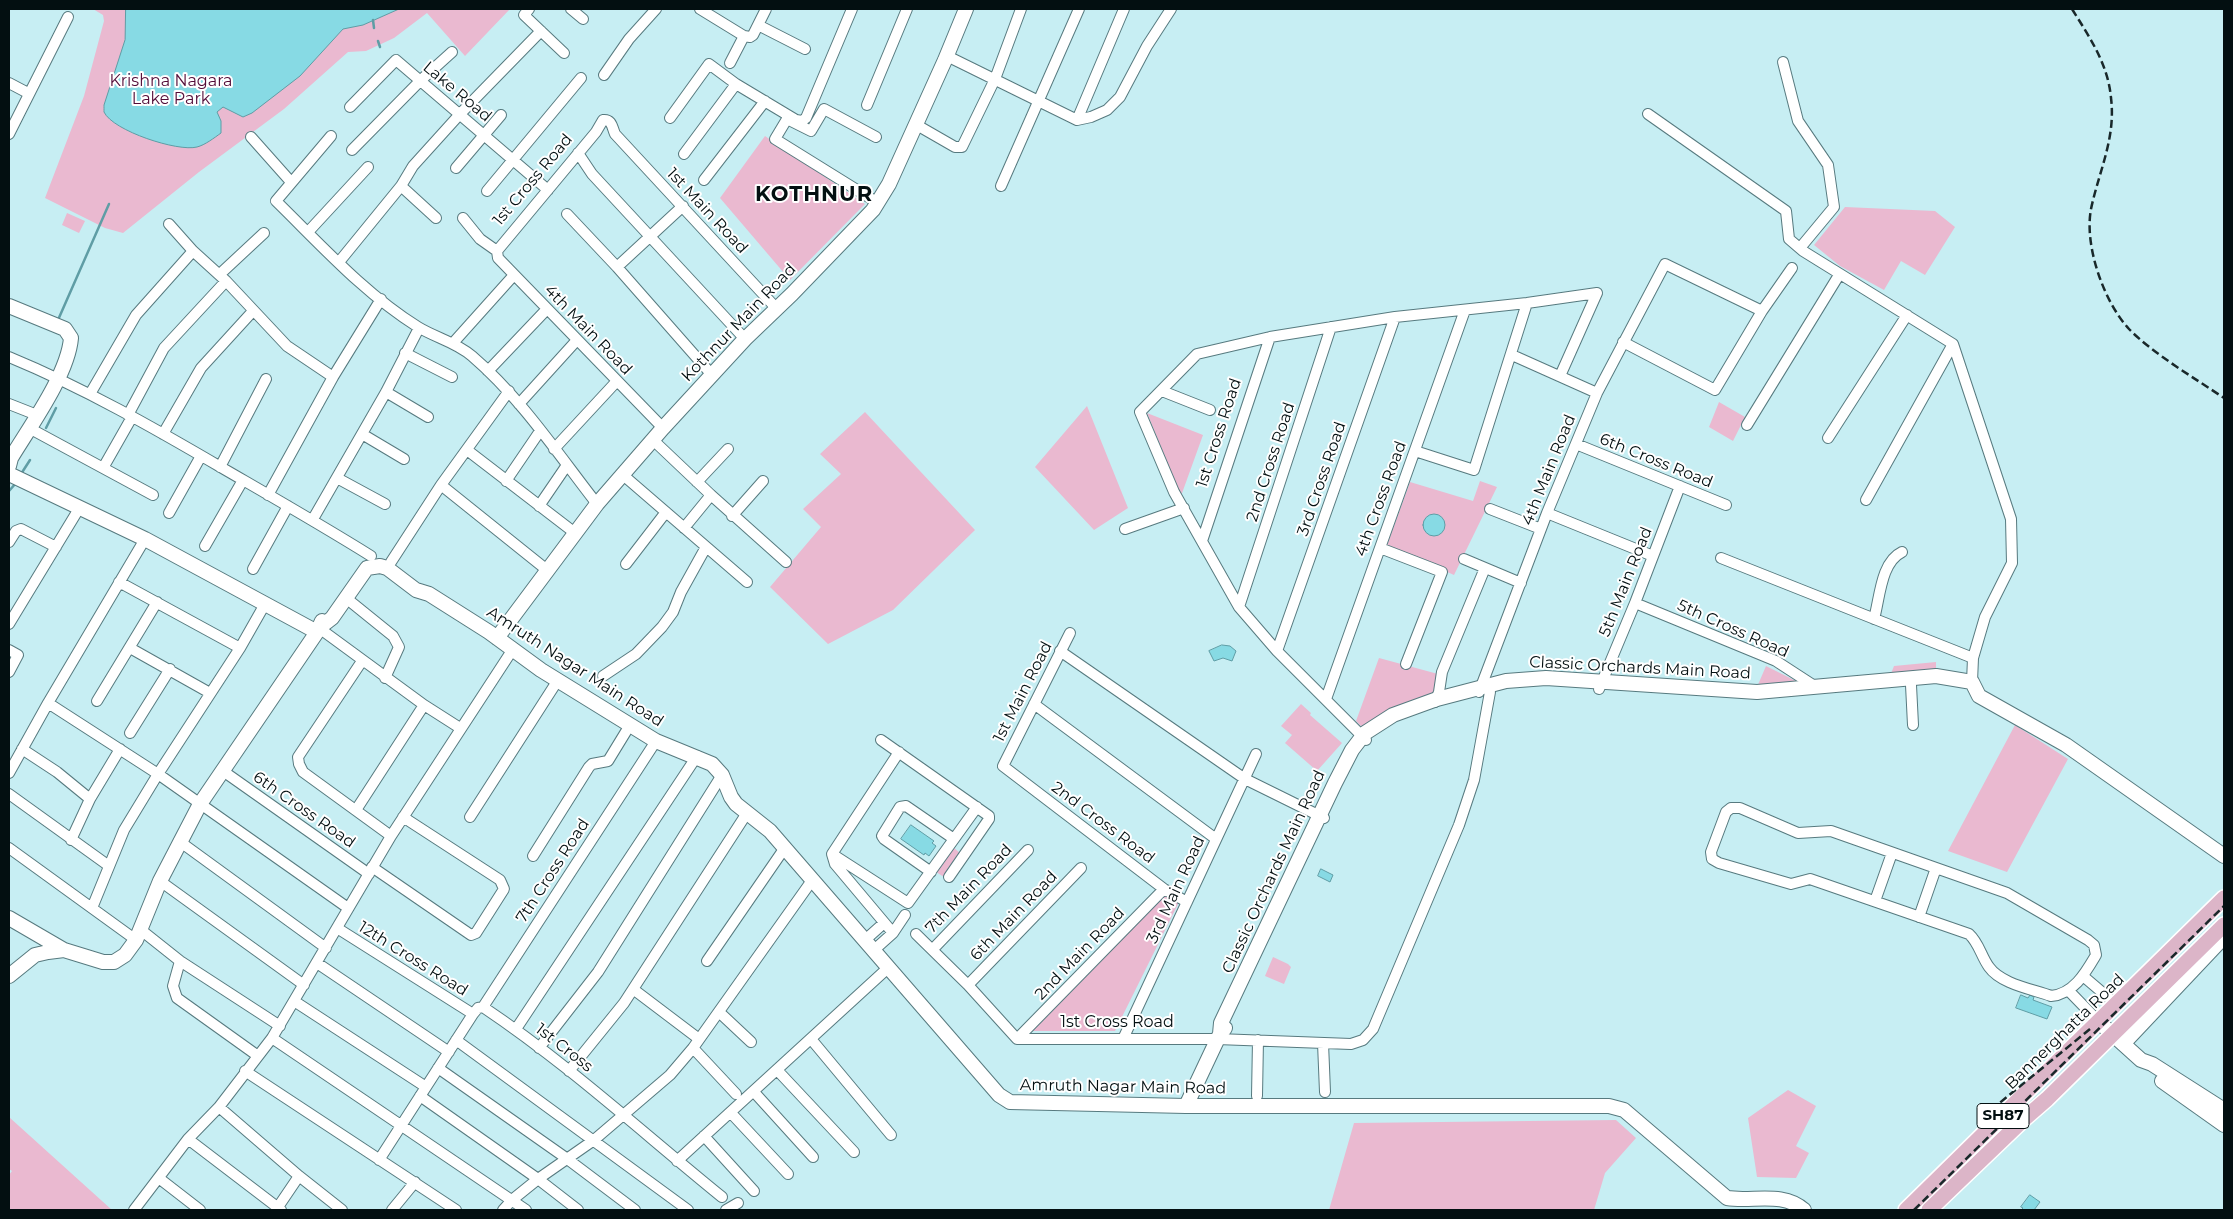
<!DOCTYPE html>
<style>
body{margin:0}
#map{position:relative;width:2233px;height:1219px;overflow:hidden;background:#c7eef3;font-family:Montserrat,sans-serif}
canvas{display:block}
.frame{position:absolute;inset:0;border:10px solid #030f11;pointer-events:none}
</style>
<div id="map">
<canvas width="2233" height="1219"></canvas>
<div class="frame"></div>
</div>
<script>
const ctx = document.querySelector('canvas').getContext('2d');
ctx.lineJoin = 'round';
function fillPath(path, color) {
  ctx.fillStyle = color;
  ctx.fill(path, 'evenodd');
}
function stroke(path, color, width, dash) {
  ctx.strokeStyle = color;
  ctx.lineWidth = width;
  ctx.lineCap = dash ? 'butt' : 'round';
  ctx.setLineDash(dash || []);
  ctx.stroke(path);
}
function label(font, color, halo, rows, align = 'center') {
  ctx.font = font + ' Montserrat,sans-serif';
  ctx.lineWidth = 4;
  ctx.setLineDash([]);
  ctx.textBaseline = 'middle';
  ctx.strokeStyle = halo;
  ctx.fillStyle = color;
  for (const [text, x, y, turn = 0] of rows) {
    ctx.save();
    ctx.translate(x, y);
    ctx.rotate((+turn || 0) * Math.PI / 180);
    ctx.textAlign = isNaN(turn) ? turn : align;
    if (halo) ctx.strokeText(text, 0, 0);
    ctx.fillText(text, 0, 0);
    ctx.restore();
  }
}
fillPath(new Path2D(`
 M93 9H510L465 56 427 13 394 38 366 51 348 52 284 109 199 172 123 233 105 228 45 198 84 96 104 21 103 15Z
 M765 136 865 204 790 280 720 198Z
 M1845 207 1935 211 1955 227 1925 275 1901 261 1884 290 1840 266 1814 245Z
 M67 213 85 221 79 233 62 225Z
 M1719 402 1745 417 1733 441 1709 427Z
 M1087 406 1128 508 1094 530 1035 467Z
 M865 412 975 530 893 610 828 644 770 587 821 527 803 509 841 474 820 454Z
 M1147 413 1203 435 1181 496Z
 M1480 481 1497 487 1454 575 1387 545 1410 482 1473 501Z
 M1379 658 1438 674 1435 696 1363 728 1356 721Z
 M1936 662V674L1890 676 1894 666Z
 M1766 666 1802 684 1757 687Z
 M1301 704 1311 713 1310 715 1342 743 1317 771 1285 743 1292 735 1281 726Z
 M2015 725 2068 759 2007 872 1948 851Z
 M953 847 960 853 944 877 936 872Z
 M1166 894 1179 902 1115 1031H1032Z
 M1273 957 1288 964 1291 967 1284 984 1265 976Z
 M1788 1090 1816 1106 1796 1146 1809 1153 1796 1178 1757 1177 1748 1118Z
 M9 1117 112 1210H9V1175L12 1171 9 1169Z
 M1616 1120 1636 1138 1605 1173 1594 1210H1329L1354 1123Z`), '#eab9d0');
const water = new Path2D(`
 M126 9H399L363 25 343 29 300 76 252 113 243 117 223 107 217 112 221 121V133C214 138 205 145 197 147 178 152 113 131 104 112 104 111 104 106 104 105L125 40Z
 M1423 525a11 11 0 1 1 22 0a11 11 0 1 1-22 0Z
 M1222 645 1230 646 1236 651 1232 661 1223 658 1214 661 1209 651Z
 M911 825 934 841 932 843 936 846 929 856 925 853 924 855 901 839Z
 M1321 869 1333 875 1330 882 1318 876Z
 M2021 995 2028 998 2030 995 2034 997 2033 1000 2052 1007 2047 1019 2016 1008Z
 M2030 1195 2040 1202 2034 1210H2021L2023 1208 2021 1207Z`);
fillPath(water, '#87dae4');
stroke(water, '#5f9da5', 1);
stroke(new Path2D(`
 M373 20 374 28
 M378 41 380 47
 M58 320 109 204
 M46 428 56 408
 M21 474 30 460
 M9 491 16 483`), '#5f9da5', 2.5);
const street = new Path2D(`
 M529 9 524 15 564 53
 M571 9 583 19
 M700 9 744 36 750 37 753 35 766 9
 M758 25 805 49
 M947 56 1077 120 1091 117 1107 110 1120 97 1147 46 1171 9
 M1783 62 1798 121 1828 165 1834 207 1800 248
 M730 63 744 36
 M604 75 629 39 656 9
 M9 83 28 93
 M867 105 907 9
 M350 107 396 60 548 190
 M1648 114 1786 211 1789 239 1803 251 1953 344 2011 519 2012 563 1985 617 1973 658 1972 682
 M670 118 709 64 736 84 796 120 802 121 806 118 852 9
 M1077 120 1124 9
 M915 124 955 147H962L995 79 1021 9
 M9 134 68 17
 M331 136 276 201C321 245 365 294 418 327 436 338 456 342 472 356 521 398 558 454 597 504
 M251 137 291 182
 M876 137 824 109 811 131 787 119 775 139 878 203
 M352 150 421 80 452 52
 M578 153 592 174 745 339
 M684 154 736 84
 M456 168 501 115
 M704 180 765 101
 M401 186 436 218
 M1001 186 1079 9
 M487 191 581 78
 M567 214 617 267 712 375
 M463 218 480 239 497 251
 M169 224 193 251 226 281 287 346 333 377 268 495
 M308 232 368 167
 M497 251 596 132 603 120C612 119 612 127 615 134L777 309
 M497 251 498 258 663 428
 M339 262 401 186 413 166 460 114 541 31
 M617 267 683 206
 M220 274 264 233
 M1623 342 1715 390 1762 311 1792 268
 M453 343 514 275
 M405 353 452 377
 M1512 355 1597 393
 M9 357C84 388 154 428 224 469 274 498 323 526 371 556
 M488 371 547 309
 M1560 376 1597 293
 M333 377 381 299
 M1162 391 1210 410
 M386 392 428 417
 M90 394 136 315 193 251
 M9 404 37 415
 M519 404 577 340
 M128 415 164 348 226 281
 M1747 425 1839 275
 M29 428 153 495
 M163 434 201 368 253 311
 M362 434 404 459
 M1828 438 1907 315
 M653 440 711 495
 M1576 444 1726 505
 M554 449 617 381
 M467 450 575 533
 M1415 451 1474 470 1527 303
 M220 467 266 379
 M103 468 132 417
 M623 475 747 582
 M337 478 385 504
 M506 481 540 431
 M697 482 728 449
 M441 485 547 570
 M1866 500 1953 344
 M539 506 567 465
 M1490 509 1541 529
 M169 513 201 456
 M1547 513 1653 556
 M732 516 763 481
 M313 519 386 392 419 328
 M684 528 711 495 786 562
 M1125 529 1184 508
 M145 539 48 703 158 774 348 908
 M1202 541 1270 337
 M9 542 16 531 21 529 56 547
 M205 546 243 480
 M1380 548 1442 572 1406 664
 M1721 558 1973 658
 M1464 559 1521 583
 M391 562 441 485 509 391
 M626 564 666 512
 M253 569 288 506
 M119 582 240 648
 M346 598 393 636 399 647 385 678
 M1635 603 1776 661 1816 687
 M1239 607 1331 327
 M1874 619C1880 597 1881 562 1902 552
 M9 624 80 507
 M319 628 424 705 460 728
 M1070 633 1003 766 1164 889 1187 902
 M130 648 210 693
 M9 650 18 655 9 672
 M1060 651 1245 779 1324 818
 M1277 651 1395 317
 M362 661 298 757 299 764 303 772 391 836
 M603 676 636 654 662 627 673 612 681 592 706 547
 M1911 685 1913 725
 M1599 689 1635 603 1680 486
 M1479 692 1547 513 1597 393 1665 264 1762 311
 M1326 699 1465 310
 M97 701 157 602
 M1435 702 1439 692 1442 672 1485 568
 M1034 704 1216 839
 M130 733 170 669
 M881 740 989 816V819L949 877
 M1366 740 1277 651 1239 607 1174 492 1140 412 1197 354 1270 337 1395 317 1527 303 1597 293
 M22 749 57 772 90 799
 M223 771 369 874
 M9 773 48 703
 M9 794 109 866
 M1731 808H1740L1798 833 1831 831 2007 893 2088 940 2094 945 2096 955C2086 972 2074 994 2051 996 2032 989 2001 984 1989 967 1981 956 1979 943 1969 934L1810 879 1791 884 1719 863 1712 859 1711 852 1726 812Z
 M356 810 424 705
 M470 817 558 680
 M71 840 90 799 120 749
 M179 841 326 948
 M9 848 136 940
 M832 854 908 903 977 807
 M533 856 589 767 592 764 608 761 630 725
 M372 867 471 935 476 933 504 889 500 880 403 817
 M931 872 884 839 882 836 900 807 906 806 954 839
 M160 881 304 985
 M1875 901 1892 853
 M92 908 124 830 158 774 240 648 265 604
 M1919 917 1936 868
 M337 928 473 1014
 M141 930 180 961 280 1026
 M893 933 835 864 832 854 899 752
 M916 934 968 985 1017 1039H1217L1351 1044 1363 1040 1373 1029 1459 825 1474 780 1490 692
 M865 940 884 923
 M933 949 1028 850
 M874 950 893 933 905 915
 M180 961 173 986 177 998 258 1056
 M707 961 784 849
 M317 963 449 1052
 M2083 976 2117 1005
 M968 985 1081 868
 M633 989 699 1039
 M2068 990 2100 1023
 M294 1001 426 1087
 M483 1007C568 1064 643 1133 722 1197
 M719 1012 751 1042
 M516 1029 697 756
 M272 1038 526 1210
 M811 1039 891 1135
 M1017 1039 1164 889
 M1123 1039 1256 754
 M456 1040 688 1210
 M1323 1043 1325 1092
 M539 1048 598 972 722 775
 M693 1048 736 1094
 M438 1068 566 1158 635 1210
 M245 1071 456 1210
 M569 1071 624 1003 747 813
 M778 1071 854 1152
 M754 1092 813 1157
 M420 1096 538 1179 578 1210
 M1257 1096 1258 1040
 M731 1113 788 1174
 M704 1136 754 1191
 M188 1139 281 1210
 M379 1160 473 1014 478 1008 483 1007 656 741
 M677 1161 889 967
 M299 1176 342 1210
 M160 1179 200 1210
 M134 1210 188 1139 219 1107
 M276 1210 299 1176 219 1107 272 1038 391 836 513 649
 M392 1210 415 1182
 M503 1210 512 1200 538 1179 594 1140 670 1075 693 1048 813 879
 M726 1210 738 1203`);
const secondary = new Path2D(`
 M9 306 65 329 71 338C68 374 31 425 11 458L9 466
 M9 474 145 539 317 632
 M319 628 332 618 367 568 380 566 387 568 416 590 429 594 489 632 541 670 656 741 712 764 722 775 731 797 736 804 770 831 999 1095 1010 1102 1186 1106H1609L1624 1110 1727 1198C1753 1202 1783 1191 1804 1210
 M497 638 597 504 663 428 745 339 792 294 873 210 889 184 945 60 966 9
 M9 918 64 950
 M9 976 35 955 48 952 64 950 103 962H114L125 955 136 940 160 881 200 804 317 632 322 621
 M2100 1023 2141 1060 2152 1064 2224 1110
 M1220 1034 1221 1023 1335 783 1352 750 1365 733 1393 715 1437 699 1506 681 1546 678 1757 692 1936 676 1972 682 1979 696 2066 745 2224 856
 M2123 1044 2224 937
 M2162 1081 2224 1125
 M1186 1106 1219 1036 1225 1028`);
const primary = new Path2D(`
 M1906 1210 2224 898
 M1929 1210 2024 1119 2047 1099 2224 925`);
stroke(street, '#577a7f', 12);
stroke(secondary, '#577a7f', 16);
stroke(primary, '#fff', 18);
stroke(street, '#fff', 10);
stroke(secondary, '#fff', 14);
stroke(primary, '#dcb5c8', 15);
stroke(new Path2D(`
 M2072 9C2090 38 2108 64 2111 98 2116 138 2099 171 2091 209 2084 246 2104 302 2129 329 2152 353 2196 379 2224 398
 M1991 1110 2090 1029
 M1914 1210 2224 906`), '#19282a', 2.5, [8, 4]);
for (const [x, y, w] of [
 [2003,1116,52]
]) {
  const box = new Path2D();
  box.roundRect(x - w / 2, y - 12.5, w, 25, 4);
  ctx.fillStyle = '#fff';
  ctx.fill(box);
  stroke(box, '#030f11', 1);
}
label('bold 15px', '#030f11', null, [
 ["SH87",2003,1116]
]);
label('16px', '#520b37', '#fff', [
 ["Krishna Nagara",171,81],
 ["Lake Park",171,99]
]);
label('16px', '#030f11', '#fff', [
 ["Lake Road",457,92,40],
 ["1st Cross Road",533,180,-50],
 ["1st Main Road",707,211,47],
 ["Kothnur Main Road",739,323,-46],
 ["4th Main Road",588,330,46],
 ["1st Cross Road",1219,433,-72],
 ["6th Cross Road",1656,461,22],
 ["2nd Cross Road",1271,462,-72],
 ["4th Main Road",1549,470,-68],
 ["3rd Cross Road",1322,479,-71],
 ["4th Cross Road",1381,499,-70],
 ["5th Main Road",1626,582,-68],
 ["5th Cross Road",1733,629,24],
 ["Amruth Nagar Main Road",575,667,33],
 ["Classic Orchards Main Road",1640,668,3],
 ["1st Main Road",1023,692,-63],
 ["6th Cross Road",304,810,35],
 ["2nd Cross Road",1103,823,37],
 ["7th Cross Road",553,871,-57],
 ["Classic Orchards Main Road",1274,872,-65],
 ["7th Main Road",969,889,-46],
 ["3rd Main Road",1176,890,-65],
 ["6th Main Road",1014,916,-46],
 ["2nd Main Road",1080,954,-46],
 ["12th Cross Road",413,959,32],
 ["1st Cross Road",1117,1022],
 ["Bannerghatta Road",2065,1032,-44],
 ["1st Cross",564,1048,38],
 ["Amruth Nagar Main Road",1123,1087,1]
]);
ctx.letterSpacing = '1px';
label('bold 21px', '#030f11', '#fff', [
 ["KOTHNUR",814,195]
]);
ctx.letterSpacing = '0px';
</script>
